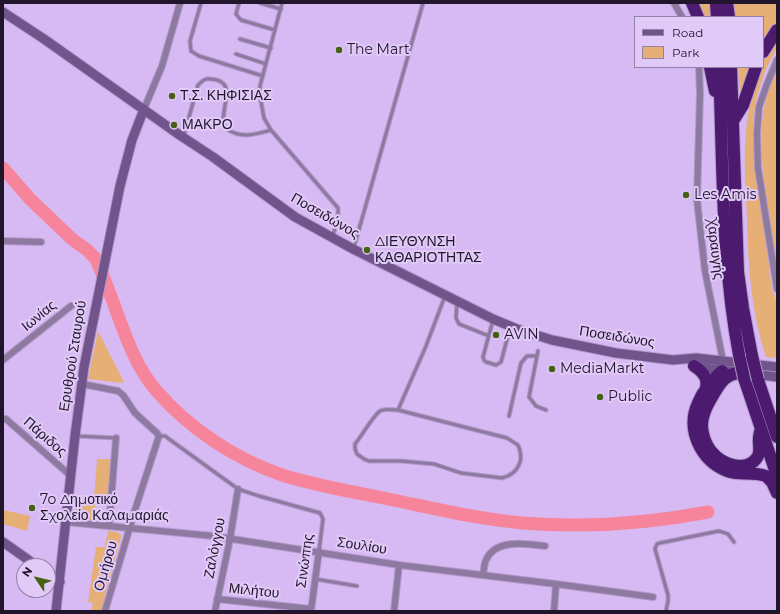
<!DOCTYPE html>
<meta charset="utf-8">
<style>
body{margin:0}
#map{position:relative;width:780px;height:614px;overflow:hidden;background:#d7baf3;font-family:Montserrat,sans-serif}
canvas{display:block}
.frame{position:absolute;inset:0;border:4px solid #20152a;pointer-events:none}
.legend{position:absolute;left:634px;top:16px;width:130px;height:52px;box-sizing:border-box;background:#e1caf8;border:1px solid #9482a6;margin:0;padding:5px 7px;list-style:none;font-size:12px;color:#20152a}
.legend li{display:flex;align-items:center;gap:8px;height:20px}
.legend b{width:20px;border:1px solid #9482a6}
.north{position:absolute;left:16px;top:558px;width:40px;height:40px;box-sizing:border-box;background:#e1caf8;border:1px solid #9482a6;border-radius:50%;rotate:305deg;font-size:11px;font-weight:700;line-height:16px;text-align:center;color:#20152a}
.north::after{content:'';display:block;margin:auto;width:14px;height:18px;background:#446011;clip-path:polygon(50% 0,100% 100%,50% 72%,0 100%)}
</style>
<div id="map">
<canvas width="780" height="614"></canvas>
<div class="frame"></div>
<ul class="legend">
<li><b style="height:5px;background:#72548d"></b>Road</li>
<li><b style="height:11px;background:#e5af75"></b>Park</li>
</ul>
<div class="north">N</div>
</div>
<script>
const ctx = document.querySelector('canvas').getContext('2d');
ctx.lineJoin = 'round';
function fillPath(path, color) {
  ctx.fillStyle = color;
  ctx.fill(path, 'evenodd');
}
function stroke(path, color, width, dash) {
  ctx.strokeStyle = color;
  ctx.lineWidth = width;
  ctx.lineCap = dash ? 'butt' : 'round';
  ctx.setLineDash(dash || []);
  ctx.stroke(path);
}
function label(font, color, halo, rows, align = 'center') {
  ctx.font = font + ' Montserrat,sans-serif';
  ctx.lineWidth = 4;
  ctx.setLineDash([]);
  ctx.textBaseline = 'middle';
  ctx.strokeStyle = halo;
  ctx.fillStyle = color;
  for (const [text, x, y, turn = 0] of rows) {
    ctx.save();
    ctx.translate(x, y);
    ctx.rotate((+turn || 0) * Math.PI / 180);
    ctx.textAlign = isNaN(turn) ? turn : align;
    if (halo) ctx.strokeText(text, 0, 0);
    ctx.fillText(text, 0, 0);
    ctx.restore();
  }
}
fillPath(new Path2D(`
 M697 3H710L711 17H704Z
 M734 3H777V20L763 42V17H735Z
 M777 36V48L766 69 758 93 755 106 753 131 755 163 772 289 777 303V358L766 357C751 312 748 265 747 218 746 194 744 169 745 145 746 118 752 92 760 67H763V61Z
 M777 65V267C771 216 754 153 765 103 767 90 773 77 777 65Z
 M738 67H750L741 94 740 95Z
 M98 331 124 382 123 383 88 379Z
 M97 459H113L110 498 94 497Z
 M75 500 96 501 93 521 74 519Z
 M3 510 30 516 27 531 3 524Z
 M108 531 117 532 121 535V537L101 611H91L93 603 88 602 96 547H105Z`), '#e5af75');
stroke(new Path2D(`
 M3 168 30 199 72 239 87 250 96 259C103 276 110 293 116 310 126 337 136 367 155 389 188 428 236 460 285 476 318 486 354 492 388 499 432 508 477 519 522 523 585 528 646 524 708 512`), '#f6859c', 13);
const lane = new Path2D(`
 M201 3 190 41 191 51 199 56 263 76
 M239 3 236 14 241 20 275 30
 M260 3 281 9
 M282 3 260 86V96L264 118 271 130 338 208V216L333 236
 M240 39 271 48
 M236 54 266 64
 M184 135 198 85C202 81 205 78 211 79 241 81 217 112 225 128 241 139 254 135 271 130
 M354 247 423 3
 M457 302 456 318 459 324 489 336
 M493 320 483 357 484 360 486 362 496 365 501 362 510 328
 M538 351 529 397 536 406 546 410
 M398 410C393 410 385 408 380 411 373 416 361 437 355 444V449L357 454 364 459 369 461H401L434 464 461 473 502 478C518 474 525 460 518 445L507 438 398 410 426 346 445 296
 M509 416 521 363 527 356H537
 M76 436 116 438
 M159 436H165L169 439 238 489 259 496 320 513 323 519 319 551
 M315 579 357 586
 M666 611 668 601V595L655 549 657 544 660 543 719 531 728 534 734 542`);
const street = new Path2D(`
 M674 3 682 17
 M777 60 767 84 759 107 757 133 758 168 777 289
 M699 67 700 93 697 200 705 271 723 361
 M144 109 162 66 180 3
 M3 241 41 242
 M3 360 71 306
 M82 384 118 391 123 395 135 413 157 433 159 436 135 510 105 611
 M3 419H6L71 476
 M66 522 213 536 399 565 556 584 653 597
 M109 526 116 438
 M483 575C484 570 484 564 486 560 496 538 527 544 545 546
 M217 599 311 609
 M215 611 230 539 238 489
 M311 611 319 551
 M394 611 399 565
 M554 611 556 584`);
const secondary = new Path2D(`
 M3 12 44 39 181 136 213 157 295 217 353 249 493 319 517 329 552 340 616 353 673 360 696 358 777 367
 M695 367 777 377
 M3 542 37 566
 M48 574 60 582
 M56 611 75 436 84 367 120 186 132 140 144 109`);
const highway = new Path2D(`
 M692 3 698 17
 M716 3 717 17
 M727 3 729 17
 M763 52 777 30
 M710 67 715 91
 M719 67C723 163 721 260 739 355
 M731 67 738 272 743 308 752 356
 M733 121 743 105 756 67
 M694 366C705 373 709 380 705 392
 M722 371C713 379 703 391 698 403 686 429 700 460 727 471 739 476 753 471 766 476L772 482 777 493
 M737 373C726 375 721 382 715 392 709 402 702 413 702 426 702 434 706 445 711 451 722 465 748 474 758 456 761 449 758 444 759 438 759 435 760 432 761 429
 M744 378 777 476
 M758 380 777 437`);
stroke(lane, '#b299cb', 5);
stroke(street, '#b299cb', 8);
stroke(secondary, '#b299cb', 11);
stroke(highway, '#b299cb', 14);
stroke(lane, '#8e7aa1', 3);
stroke(street, '#8e7aa1', 6);
stroke(secondary, '#72548d', 9);
stroke(highway, '#4c1a6f', 12);
const highwayBridge = new Path2D(`
 M739 355 744 378
 M752 356 758 380`);
stroke(highwayBridge, '#b299cb', 14, []);
stroke(highwayBridge, '#4c1a6f', 12);
for (const [x, y, r, color] of [
 [339,50,4,"#446011"],
 [172,96,4,"#446011"],
 [174,125,4,"#446011"],
 [686,195,4,"#446011"],
 [367,250,4,"#446011"],
 [496,335,4,"#446011"],
 [552,369,4,"#446011"],
 [600,397,4,"#446011"],
 [32,508,4,"#446011"]
]) {
  const dot = new Path2D();
  dot.arc(x, y, r, 0, 2 * Math.PI);
  ctx.fillStyle = color;
  ctx.fill(dot);
  stroke(dot, '#e1caf8', 1.5);
}
label('14px', '#20152a', '#e1caf8', [
 ["The Mart",347,50],
 ["Τ.Σ. ΚΗΦΙΣΙΑΣ",180,96],
 ["ΜΑΚΡΟ",182,125],
 ["Les Amis",694,195],
 ["ΔΙΕΥΘΥΝΣΗ",375,242],
 ["ΚΑΘΑΡΙΟΤΗΤΑΣ",375,258],
 ["AVIN",504,335],
 ["MediaMarkt",560,369],
 ["Public",608,397],
 ["7o Δημοτικό",40,500],
 ["Σχολείο Καλαμαριάς",40,516]
], 'left');
label('14px', '#20152a', '#e1caf8', [
 ["Ποσειδώνος",325,216,30],
 ["Χαραυγής",715,249,83],
 ["Ιωνίας",39,316,-39],
 ["Ποσειδώνος",617,337,9],
 ["Ερυθρού Σταυρού",73,356,-81],
 ["Πάριδος",45,437,41],
 ["Σουλίου",362,546,9],
 ["Ζαλόγγου",215,548,-79],
 ["Σινώπης",305,561,-82],
 ["Ομήρου",106,566,-74],
 ["Μιλήτου",254,591,6]
]);
</script>
